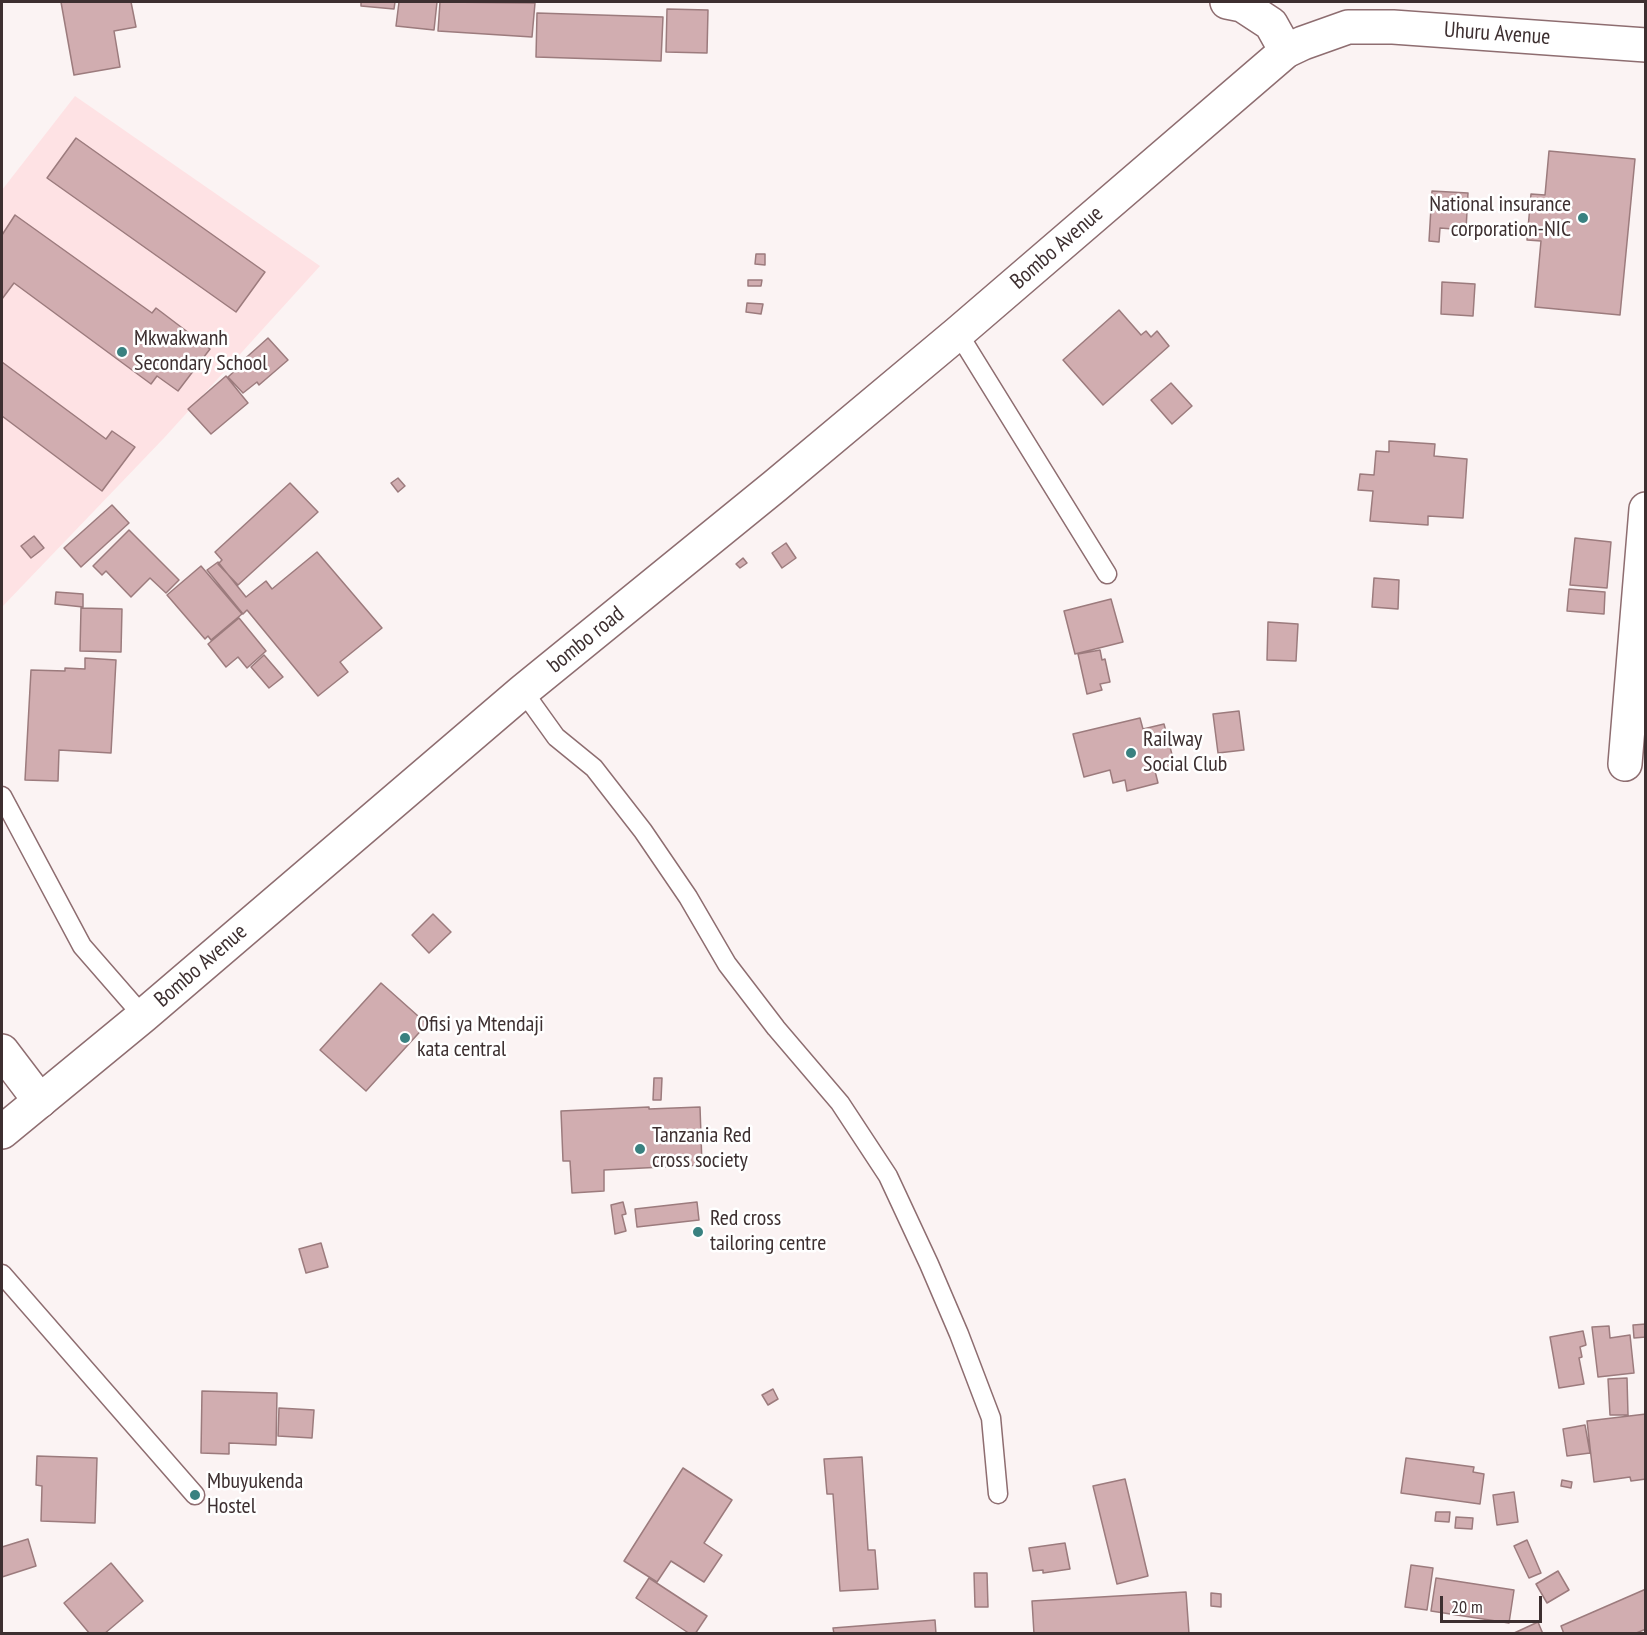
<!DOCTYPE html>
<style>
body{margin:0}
#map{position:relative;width:1647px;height:1635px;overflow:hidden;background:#fbf3f3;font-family:"PT Sans Narrow",sans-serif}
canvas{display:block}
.frame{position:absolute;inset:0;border:3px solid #3d2f30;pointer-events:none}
.scale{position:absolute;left:1440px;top:1596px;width:102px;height:27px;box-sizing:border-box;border:3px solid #3d2f30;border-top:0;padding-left:8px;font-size:18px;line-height:21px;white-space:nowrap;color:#3d2f30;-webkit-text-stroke:4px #fff;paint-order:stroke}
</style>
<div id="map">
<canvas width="1647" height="1635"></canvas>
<div class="frame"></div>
<div class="scale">20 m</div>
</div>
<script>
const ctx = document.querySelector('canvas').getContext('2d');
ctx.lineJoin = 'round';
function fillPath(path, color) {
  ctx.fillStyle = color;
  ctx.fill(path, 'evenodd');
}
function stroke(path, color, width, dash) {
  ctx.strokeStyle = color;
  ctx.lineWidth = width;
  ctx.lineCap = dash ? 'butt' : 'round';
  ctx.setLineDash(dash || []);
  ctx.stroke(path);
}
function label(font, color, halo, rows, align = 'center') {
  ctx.font = font + ' "PT Sans Narrow",sans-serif';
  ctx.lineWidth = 5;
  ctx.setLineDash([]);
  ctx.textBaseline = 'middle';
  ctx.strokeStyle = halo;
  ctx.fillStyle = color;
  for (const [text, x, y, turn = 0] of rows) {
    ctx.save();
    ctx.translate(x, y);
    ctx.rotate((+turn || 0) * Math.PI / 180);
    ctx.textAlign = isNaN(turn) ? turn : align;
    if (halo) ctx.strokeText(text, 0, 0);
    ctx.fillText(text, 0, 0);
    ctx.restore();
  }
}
fillPath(new Path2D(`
 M75 96 320 266 164 438 2 607V190Z`), '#fee2e4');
const building = new Path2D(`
 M61 2H131L136 27 114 31 120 67 74 75Z
 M361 2H395L394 9 361 6Z
 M399 2H437L434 30 396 26Z
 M440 2 535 3 532 37 438 31Z
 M667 9 708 10 707 53 666 52Z
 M537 13 663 17 661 61 536 57Z
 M76 138 265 272 236 312 47 178Z
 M1549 151 1635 159 1620 315 1535 307 1541 241 1527 240 1531 194 1545 195Z
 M1432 191 1468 193 1466 230 1440 228 1439 242 1429 241Z
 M15 215 152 313 156 308 210 349 178 391 157 376 151 384 14 283 2 299V235Z
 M756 254H765V265L755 264Z
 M748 280H762L761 286H748Z
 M1442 282 1475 284 1473 316 1441 314Z
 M747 303 763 304 761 314 746 312Z
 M1119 310 1141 335 1146 331 1151 337 1157 331 1169 346 1103 405 1063 360Z
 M268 338 288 360 259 385 257 382 243 393 228 377 240 366 239 364Z
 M2 362 106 439 112 431 135 447 102 491 2 416Z
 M226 376 248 403 211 434 188 409Z
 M1171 383 1192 406 1172 424 1151 400Z
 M1389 441 1435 444 1434 456 1467 459 1463 518 1428 516V525L1370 521 1373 491 1358 490 1360 474 1374 475 1376 451 1389 452Z
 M398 478 405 486 398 492 391 483Z
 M290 483 318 512 238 585 218 564 222 560 215 552Z
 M112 505 129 523 81 567 64 548Z
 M129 530 179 580 166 593 150 578 131 597 106 571 102 575 93 566Z
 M34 536 44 548 31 558 21 546Z
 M1575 538 1611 542 1607 588 1570 585Z
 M786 543 796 558 782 568 772 553Z
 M317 552 382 628 340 662 348 672 318 696 247 610 243 614 207 570 218 562 246 597 266 581 272 589Z
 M743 558 747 563 740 568 736 564Z
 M201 566 242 614 211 640 208 636 205 639 167 595Z
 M1374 578 1399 580 1398 609 1372 607Z
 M1569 589 1605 592 1604 614 1567 611Z
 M56 592 83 594V607L55 604Z
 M1111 599 1123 642 1075 654 1064 611Z
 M81 608 122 609 121 652 80 651Z
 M239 618 266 651 247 668 238 657 226 667 208 644Z
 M1268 622 1298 624 1296 661 1267 660Z
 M1100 650 1102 660 1105 659 1110 682 1100 684 1102 690 1087 694 1078 654Z
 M264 655 283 677 269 688 251 667Z
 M85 658 116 660 111 753 59 750 58 781 25 780 31 670 65 671V668L85 669Z
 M1239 711 1244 750 1218 753 1213 714Z
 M1140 718 1143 729 1164 724 1175 766 1155 771 1158 783 1127 791 1125 780 1113 783 1110 770 1084 777 1073 734Z
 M433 914 451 932 429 953 412 935Z
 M381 983 427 1024 366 1091 320 1050Z
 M654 1078H662L661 1100H653Z
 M649 1107V1109L700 1107 702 1165 604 1170V1191L572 1193 570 1161H563L561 1111Z
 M623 1202 626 1214 622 1215 626 1231 615 1234 611 1205Z
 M697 1202 699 1220 637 1227 635 1209Z
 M321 1243 328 1267 306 1273 299 1249Z
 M1646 1324V1337L1634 1338 1633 1325Z
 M1609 1326 1610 1338 1630 1335 1634 1373 1598 1377 1592 1327Z
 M1583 1331 1586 1345 1580 1347 1582 1357 1579 1358 1584 1384 1559 1388 1550 1337Z
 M1627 1378 1628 1415H1610L1608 1379Z
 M773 1389 778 1399 768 1405 762 1395Z
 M202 1391 277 1393 276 1445 229 1443V1454L201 1453Z
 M279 1408 314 1410 312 1438 278 1436Z
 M1646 1414V1479L1631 1481 1630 1477 1594 1482 1587 1421Z
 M1585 1425 1590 1453 1567 1456 1563 1429Z
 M37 1456 97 1458 95 1523 41 1521 42 1486 36 1485Z
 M862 1457 868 1550H875L878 1589 840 1591 833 1494H827L824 1459Z
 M1406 1458 1474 1467 1473 1472 1484 1474 1480 1504 1401 1493Z
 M683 1468 732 1500 704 1543 722 1555 704 1582 671 1561 657 1582 624 1561Z
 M1125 1479 1148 1576 1117 1584 1093 1486Z
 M1562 1480 1572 1482 1571 1488 1561 1486Z
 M1514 1492 1518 1522 1497 1525 1493 1495Z
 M1436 1512H1450L1449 1522 1435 1521Z
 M1456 1517 1473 1518 1472 1529 1455 1528Z
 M28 1539 36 1566 2 1577V1547Z
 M1527 1540 1541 1573 1529 1578 1514 1546Z
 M1065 1543 1070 1569 1043 1573V1570L1033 1571 1029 1548Z
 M111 1563 143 1601 104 1634H90L64 1603Z
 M1411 1565 1433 1568 1427 1610 1405 1607Z
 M1558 1571 1569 1590 1547 1603 1536 1584Z
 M974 1573H987L988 1607H975Z
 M649 1578 707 1616 695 1634H690L636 1598Z
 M1436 1578 1514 1590 1509 1623 1431 1611Z
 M1646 1589V1629L1634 1634H1564L1561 1626Z
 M1186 1592 1189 1634H1034L1032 1601Z
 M1211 1593 1221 1594V1607L1211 1606Z
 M935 1620 936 1634H834L833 1628Z
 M1538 1622 1543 1634H1512Z`);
fillPath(building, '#d1adb0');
stroke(building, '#9c7b7d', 1.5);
const lane = new Path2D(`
 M958 333 1107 574
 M523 691 556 737 594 768 643 831 688 897 727 964 776 1028 840 1103 888 1176 929 1264 959 1334 991 1418 998 1494
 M2 796 82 946 143 1016
 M2 1274 195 1495`);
const street = new Path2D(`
 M1227 2 1242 5 1271 24 1286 51
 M1625 764 1646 509
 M2 1051 40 1101`);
const secondary = new Path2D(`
 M2 1132 143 1016 523 691 775 486 958 333 1286 51 1303 43 1348 27H1393L1646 45`);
stroke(lane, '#8e6d70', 21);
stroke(street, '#8e6d70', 36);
stroke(secondary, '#8e6d70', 36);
stroke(lane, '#fff', 18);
stroke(street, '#fff', 33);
stroke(secondary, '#fff', 33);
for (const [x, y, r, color] of [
 [1583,218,6,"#398180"],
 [122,352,6,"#398180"],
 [1131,753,6,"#398180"],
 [405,1038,6,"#398180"],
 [640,1149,6,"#398180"],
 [698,1232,6,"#398180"],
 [195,1495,6,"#398180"]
]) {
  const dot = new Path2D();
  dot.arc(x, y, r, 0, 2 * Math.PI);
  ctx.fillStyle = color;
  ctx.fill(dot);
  stroke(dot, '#fff', 2);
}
label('22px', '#3d2f30', '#fff', [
 ["Uhuru Avenue",1497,34,4],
 ["Bombo Avenue",1057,248,-41],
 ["bombo road",586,640,-39],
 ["Bombo Avenue",201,966,-41]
]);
label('22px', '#3d2f30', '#fff', [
 ["National insurance",1571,205,"right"],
 ["corporation-NIC",1571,230,"right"],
 ["Mkwakwanh",134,339],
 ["Secondary School",134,364],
 ["Railway",1143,740],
 ["Social Club",1143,765],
 ["Ofisi ya Mtendaji",417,1025],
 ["kata central",417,1050],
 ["Tanzania Red",652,1136],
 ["cross society",652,1161],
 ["Red cross",710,1219],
 ["tailoring centre",710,1244],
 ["Mbuyukenda",207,1482],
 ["Hostel",207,1507]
], 'left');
</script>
